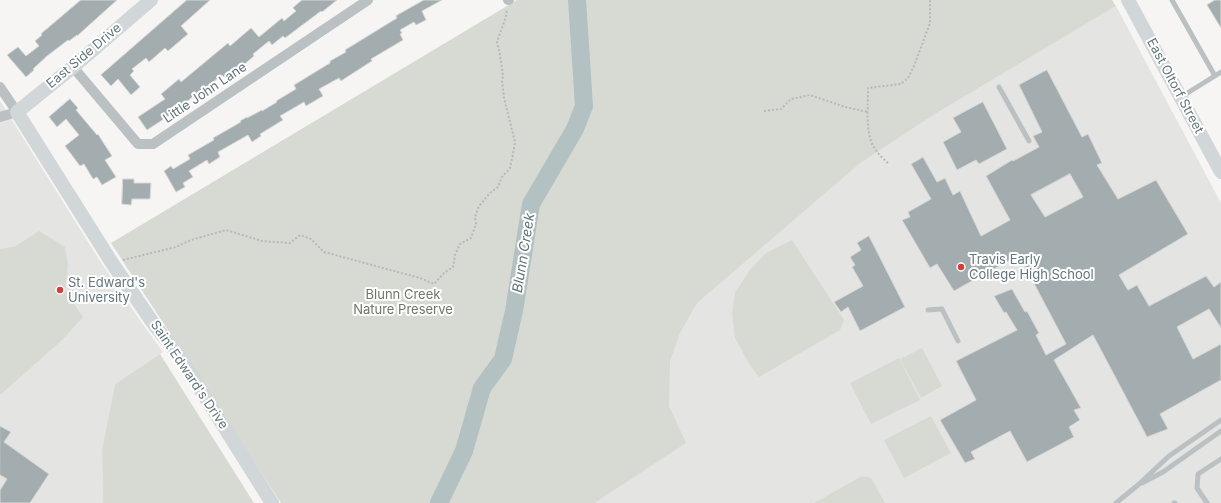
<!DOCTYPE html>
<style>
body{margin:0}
canvas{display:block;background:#f6f5f3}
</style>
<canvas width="1221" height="503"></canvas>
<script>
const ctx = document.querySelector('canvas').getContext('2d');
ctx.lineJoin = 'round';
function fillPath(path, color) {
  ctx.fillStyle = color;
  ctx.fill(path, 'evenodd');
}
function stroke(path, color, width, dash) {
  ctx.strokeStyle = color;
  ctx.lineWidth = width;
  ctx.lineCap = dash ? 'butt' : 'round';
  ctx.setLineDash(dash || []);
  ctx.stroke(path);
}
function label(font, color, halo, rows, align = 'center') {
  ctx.font = font + ' Inter,sans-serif';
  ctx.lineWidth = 4;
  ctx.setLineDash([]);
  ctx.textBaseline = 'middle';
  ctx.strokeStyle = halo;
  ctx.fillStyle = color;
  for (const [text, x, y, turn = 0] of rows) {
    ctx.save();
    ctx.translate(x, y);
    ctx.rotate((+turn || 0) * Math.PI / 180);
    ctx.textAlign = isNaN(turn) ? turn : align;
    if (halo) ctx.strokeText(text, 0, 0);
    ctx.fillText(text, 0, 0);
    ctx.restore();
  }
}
fillPath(new Path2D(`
 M1116 6 1221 203V503H595L669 454 603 331 932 116Z
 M0 101 100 261 139 319 163 352 115 384 102 449 103 503H0Z`), '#e4e5e3');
fillPath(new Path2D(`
 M517 0H1112L1116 6 932 116 859 164 697 303 680 333 670 361 669 406 686 443 595 503H281L111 243Z
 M39 231 65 247 68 265 65 290 83 317 61 341 0 395V249L16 246Z
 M792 240 844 320 840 330 759 377 751 367 735 338 732 314 735 293 749 271 766 253Z
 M922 348 942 386 921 398 900 359Z
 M160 354 254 503H103L102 449 115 384Z
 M899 358 920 400 871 424 850 383Z
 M931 416 951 453 904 478 884 440Z
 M862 476 871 478 885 503H814Z`), '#d7dad3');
stroke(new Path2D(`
 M439 503 464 451 482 388 503 359 514 311 531 204 575 129 584 106 577 0`), '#b3c1c2', 18);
const building = new Path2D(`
 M81 0H117L77 36V35L69 41 68 40 47 56 33 69 34 70 26 77 7 55 18 47 26 56 39 46 35 41 42 35 41 34Z
 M187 0H210L181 26 188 34 168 51 165 48 149 62 146 58 132 69 134 71 130 75 140 87 131 95 118 79 111 86 101 75Z
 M302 0H337L322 12 321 11 285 38 283 36 272 45 269 41 253 54 254 56 234 73 232 71 224 77 222 75 199 93 198 92 176 111 147 130 138 117 165 99 161 94 179 79 181 82 228 43 230 46 251 28 259 37 282 18 284 21 296 11 293 8Z
 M424 0H442L422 11 426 20 416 25 414 22 400 30 402 33 400 34 403 40 371 59 372 61 347 77 341 81 339 78 319 89 323 96 306 106 304 102 280 116 283 120 260 134 261 136 252 142 248 135 218 152 220 157 209 164 207 160 189 171 193 177 183 183 185 187 176 192 164 171 171 166 173 169 190 159 188 155 214 140 213 138 241 122 240 121 247 117V118L262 110V111L277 102 276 101 296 89 294 85 330 63V61L346 52 345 50 397 18 396 16Z
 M1215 0H1221V28L1207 5Z
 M1047 70 1082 137 1088 134 1102 163 1097 165 1118 199 1156 180 1188 234 1119 275 1128 290 1137 285 1149 306 1206 276 1214 287 1221 282V328L1209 309 1177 327 1193 359 1221 344V380L1160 414 1168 429 1147 437 1093 335 1054 360 1081 408 1074 410 1080 420 1069 427 1074 437 1027 462 1010 431 971 452 975 459 965 463 940 420 976 400 956 361 1017 330 1006 312 1004 313 994 296 1012 289 1025 312 1027 311 1039 333 1036 335 1046 355 1066 344 1019 255 954 291 937 264 930 268 902 220 910 217 908 212 931 199 911 164 923 157 937 182 945 178 953 195 960 191 981 236 1010 220 986 176 1012 160 1013 161 1039 147 1033 136 1042 132 1019 85ZM1070 174 1083 197 1045 217 1031 195Z
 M70 99 78 108 76 110 97 135 98 134 101 139 112 156 105 160 116 177 102 185 97 177 93 179 84 164 80 166 65 146 79 135 66 119 57 127 49 117Z
 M983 102 1007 149 979 164 976 160 957 170 943 142 961 132 953 118Z
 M123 179H134V183H151L150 199H132L131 205 122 204Z
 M869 236 905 307 860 331 848 307 841 312 834 302 863 286 852 267 855 265 850 257 861 250 857 243Z
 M0 426 11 432 4 442 49 474 30 503H0V490L7 479 0 475Z`);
fillPath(building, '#a3adaf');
stroke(building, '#d7d7d6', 1);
stroke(new Path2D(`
 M764 111 781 109 791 99 810 95 845 107 868 112
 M888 163C881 157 874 150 871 141 866 127 868 103 868 88L901 84 908 78 914 66 930 23V0
 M123 260 176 247 191 240 226 230 262 241 290 243 300 235 311 239 324 252 420 278 434 284 444 273 453 267 455 255 460 244 471 238 476 224 475 217 479 206 490 193 498 187 502 177 510 168 513 154 515 142 504 98 502 81 503 76 500 55 497 42 506 17 507 9`), '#b5b9bb', 2, [2, 2]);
stroke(new Path2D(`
 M1172 0 1215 76
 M999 87 1029 141
 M1181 97 1221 72
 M928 310 942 309 958 341
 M1142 483 1163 472 1221 431
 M1116 503 1138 485 1169 456 1221 420
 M1174 503H1175
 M1207 503 1197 488 1198 474 1221 459`), '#bbc0c2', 5);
stroke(new Path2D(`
 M508 0H509
 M73 67 138 144H153L368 0
 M0 87 17 112 0 117`), '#bbc0c2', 10);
stroke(new Path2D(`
 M151 0 73 67 17 112 112 263 153 323 182 360 272 503
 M1128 0 1221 172`), '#d1d6d8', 14);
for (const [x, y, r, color] of [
 [961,267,4,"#d03f39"],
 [60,290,4,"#d03f39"]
]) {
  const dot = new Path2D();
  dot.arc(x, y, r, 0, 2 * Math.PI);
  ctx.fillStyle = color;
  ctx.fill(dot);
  stroke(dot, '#fff', 1.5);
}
label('13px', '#64767b', '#fff', [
 ["East Side Drive",84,56,-40],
 ["East Oltorf Street",1175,86,62],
 ["Little John Lane",205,93,-34],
 ["Saint Edward's Drive",189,375,56]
]);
label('13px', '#64767b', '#fff', [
 ["Travis Early",969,260],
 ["College High School",969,275],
 ["St. Edward's",68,283],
 ["University",68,298]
], 'left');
label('13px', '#6d7966', '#fff', [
 ["Blunn Creek",403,295],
 ["Nature Preserve",403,310]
]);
label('italic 14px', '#5f7576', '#fff', [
 ["Blunn Creek",524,253,-81]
]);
</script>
